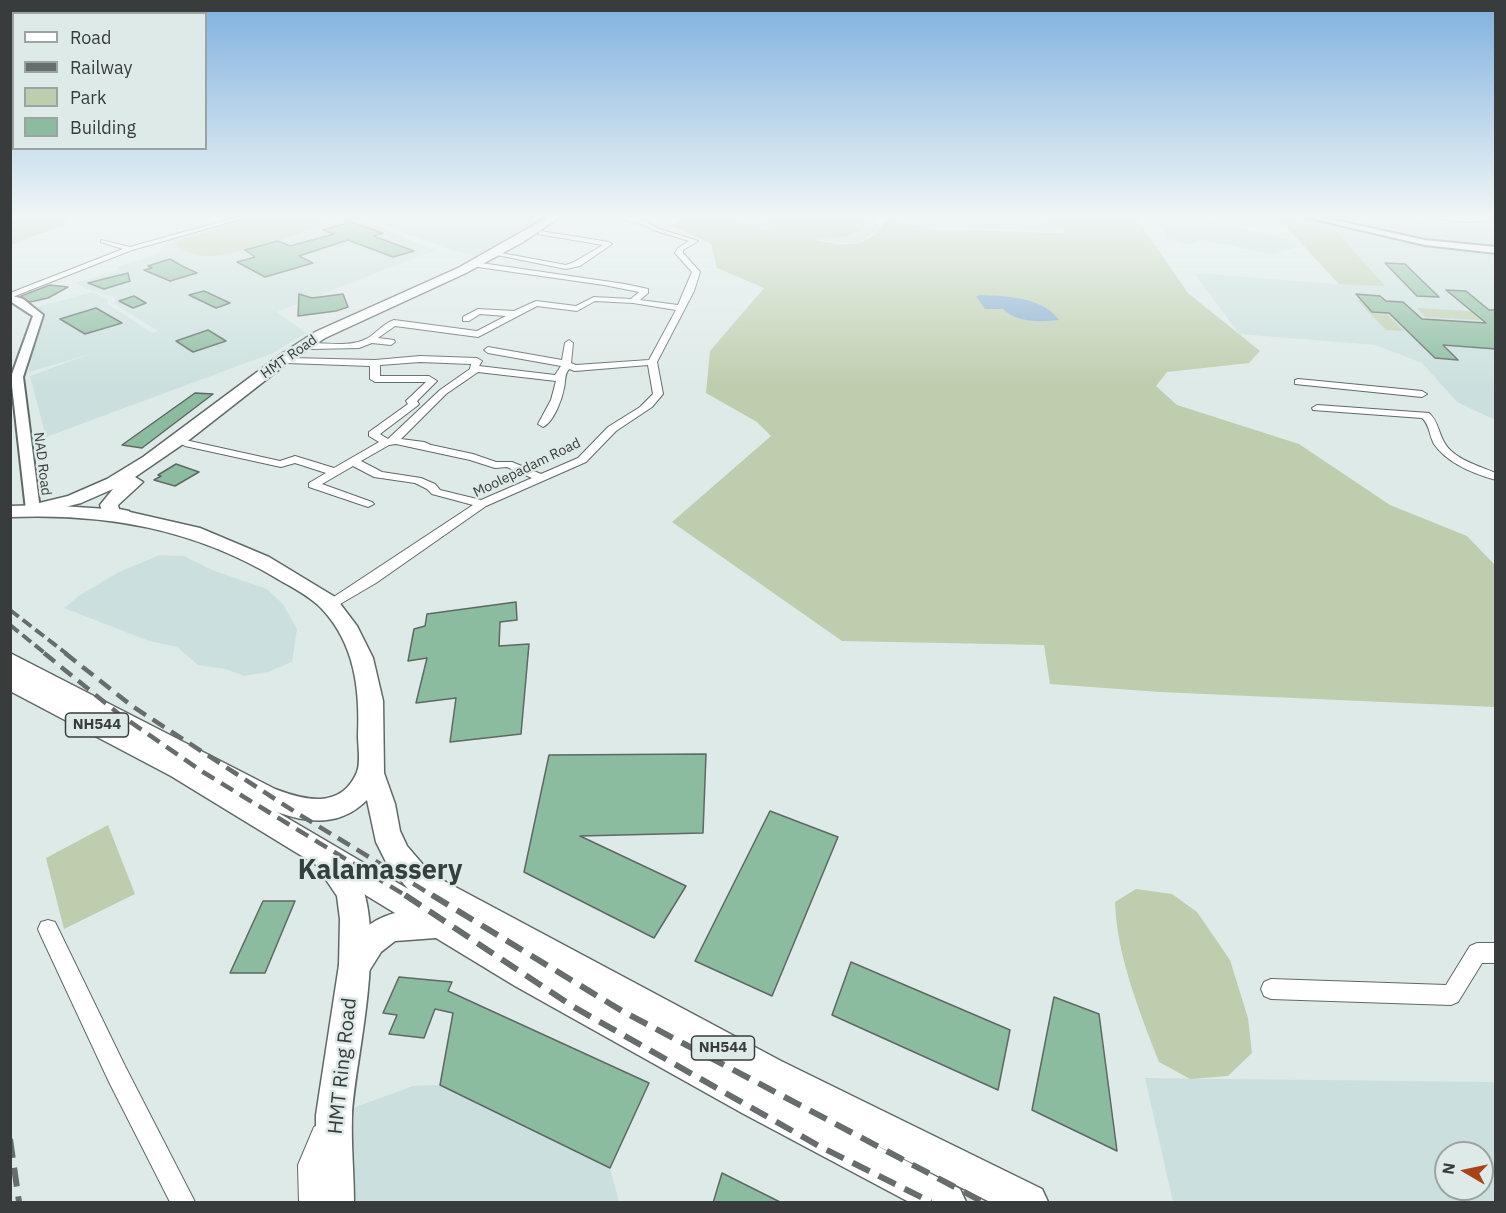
<!DOCTYPE html>
<style>
body{margin:0}
#map{position:relative;width:1506px;height:1213px;overflow:hidden;background:#deeae8;font-family:"IBM Plex Sans",sans-serif}
canvas{display:block}
.frame{position:absolute;inset:0;border:12px solid #383c3c;pointer-events:none}
.legend{position:absolute;left:12px;top:12px;width:195px;height:138px;box-sizing:border-box;background:#deeae8;border:2px solid #9ca4a3;margin:0;padding:8px 10px;list-style:none;font-size:18px;color:#383c3c}
.legend li{display:flex;align-items:center;gap:12px;height:30px}
.legend b{width:30px;border:2px solid #9ca4a3}
.north{position:absolute;left:1434px;top:1141px;width:60px;height:60px;box-sizing:border-box;background:#deeae8;border:2px solid #9ca4a3;border-radius:50%;rotate:279deg;font-size:16px;font-weight:700;line-height:24px;text-align:center;color:#383c3c}
.north::after{content:'';display:block;margin:auto;width:21px;height:27px;background:#a84317;clip-path:polygon(50% 0,100% 100%,50% 72%,0 100%)}
</style>
<div id="map">
<canvas width="1506" height="1213"></canvas>
<div class="frame"></div>
<ul class="legend">
<li><b style="height:8px;background:#fff"></b>Road</li>
<li><b style="height:8px;background:#666d6c"></b>Railway</li>
<li><b style="height:16px;background:#becdad"></b>Park</li>
<li><b style="height:16px;background:#8bbc9f"></b>Building</li>
</ul>
<div class="north">N</div>
</div>
<script>
const ctx = document.querySelector('canvas').getContext('2d');
ctx.lineJoin = 'round';
function fillPath(path, color) {
  ctx.fillStyle = color;
  ctx.fill(path, 'evenodd');
}
function stroke(path, color, width, dash) {
  ctx.strokeStyle = color;
  ctx.lineWidth = width;
  ctx.lineCap = dash ? 'butt' : 'round';
  ctx.setLineDash(dash || []);
  ctx.stroke(path);
}
function label(font, color, halo, rows, align = 'center') {
  ctx.font = font + ' "IBM Plex Sans",sans-serif';
  ctx.lineWidth = 5;
  ctx.setLineDash([]);
  ctx.textBaseline = 'middle';
  ctx.strokeStyle = halo;
  ctx.fillStyle = color;
  for (const [text, x, y, turn = 0] of rows) {
    ctx.save();
    ctx.translate(x, y);
    ctx.rotate((+turn || 0) * Math.PI / 180);
    ctx.textAlign = isNaN(turn) ? turn : align;
    if (halo) ctx.strokeText(text, 0, 0);
    ctx.fillText(text, 0, 0);
    ctx.restore();
  }
}
fillPath(new Path2D(`
 M247 217H354L435 250 277 312 306 333 273 353 46 437 30 376 90 354 29 372 30 353 42 314 37 307 92 292 108 299V304L152 333 158 331 113 303 116 297 88 290 75 283 117 270 118 266 157 254 170 240Z
 M361 217H546L520 236 478 256 458 252Z
 M738 217H877L880 228 860 242 845 243 786 237 760 230 752 222Z
 M887 217H1037L1065 231 931 227Z
 M1158 217H1214L1217 223 1297 241 1296 247 1272 255 1202 239 1190 245 1167 238Z
 M1280 217H1407L1463 223 1495 218V420L1457 402 1422 363 1375 345 1239 334 1194 273 1338 284Z
 M160 555 184 556 212 570 267 589 283 604 297 629 292 662 268 672 244 676 226 669 198 665 177 647 149 641 64 608 80 595 119 572Z
 M1145 1078 1495 1082V1202H1173ZM1446 1153H1482V1189H1446Z
 M440 1085 610 1168 619 1202H350L334 1115 413 1086Z`), '#cbe0de');
fillPath(new Path2D(`
 M11 217H84L11 245Z
 M257 217H320L326 222C304 234 238 254 212 256 201 257 185 253 177 245L180 240Z
 M682 217H733L782 235 765 226 762 221 764 217H864L867 224C854 240 829 238 811 239 842 246 870 251 887 218L933 229 1062 233 1066 231 1037 217H1135L1188 293 1260 351 1249 363 1167 372 1156 386 1177 405 1299 444 1390 505 1467 536 1495 565V707L1160 692 1050 684 1044 645 842 641 672 522 771 436 757 422 706 393 710 351 764 288 717 268 711 244 673 226Z
 M1277 217 1335 230 1385 286 1339 284Z
 M1357 300 1374 301 1404 331 1386 330Z
 M1417 308 1483 312 1494 321 1425 317Z
 M108 825 135 894 64 929 46 858Z
 M1136 889 1172 894 1197 912 1230 960 1248 1018 1252 1053 1228 1076 1190 1079 1159 1062C1139 1010 1117 957 1115 902Z`), '#becdad');
fillPath(new Path2D(`
 M980 295C1006 296 1043 297 1059 320 1040 322 1017 323 1003 309H985L976 296Z`), '#83abce');
const building = new Path2D(`
 M350 222 383 233 373 236 414 251 393 257 348 240 299 256 313 263 265 277 237 262 255 257 245 250 278 241 290 246 334 234 323 230Z
 M170 259 182 266 197 273 170 281 144 270 152 268 148 266Z
 M1385 263 1405 264 1439 297 1417 296Z
 M128 273 130 281 104 289 88 283Z
 M50 285 68 287 48 298 30 302 21 296Z
 M1446 290 1466 291 1489 310H1496V349L1443 345 1458 360 1435 358 1389 313 1372 312 1356 294 1380 296 1386 301 1403 302 1422 319 1486 323Z
 M204 291 230 303 216 308 189 295Z
 M299 294 312 298 343 294 348 307 336 311 298 316Z
 M134 296 146 303 133 308 119 301Z
 M96 308 122 323 85 334 60 319Z
 M208 330 226 341 193 352 176 341Z
 M195 393 213 394 142 448 122 445Z
 M176 464 199 472 175 486 154 480 161 476 158 475Z
 M516 602 517 620 500 622 499 646 529 644 521 734 450 742 456 698 416 703 427 658 408 661 414 629 425 626 427 614Z
 M706 754 703 833 580 836 686 886 654 938 524 872 549 755Z
 M770 811 838 837 772 996 695 961Z
 M263 901H295L265 973H230Z
 M851 962 1010 1030 998 1090 832 1015Z
 M399 977 452 982 448 991 649 1083 610 1168 440 1085 453 1013 435 1009 424 1038 389 1034 397 1015 383 1013Z
 M1054 997 1099 1014 1117 1151 1032 1110Z
 M722 1173 782 1203H713Z`);
fillPath(building, '#8bbc9f');
stroke(building, '#5f6862', 1.5);
const minor = new Path2D(`
 M237 217H248L132 250 10 298V293L123 249 101 242V240L130 247Z
 M614 217H627L648 222 657 228 698 241 683 250V253L700 272 694 291 657 362 663 394 652 407 616 431 586 462 486 506 376 583 335 607 330 608 323 604 473 505 432 494 427 489 415 483 374 477 353 466 322 484 372 502 374 504 368 507 309 487V483L326 473 295 463 281 467 185 446 180 443 185 440 280 461 295 456 334 468 379 442 369 436V432L408 404 406 401 408 399 426 382H375L370 379V366L287 363 285 361 290 358 375 360 420 356 477 358 482 361 479 366 555 375 561 366 488 353 484 350 488 347 562 360 565 343 569 340 573 343 571 363 576 365 649 360 676 310 633 303 595 301 577 311 537 306 478 337 395 326 378 338 394 340 395 342 391 345 372 343 359 348 312 349 308 346 312 343C328 343 351 347 366 339 376 334 382 324 394 320L477 331 506 316 480 314 469 321H463V317L478 309 514 311 536 301 576 306 594 297 631 299 639 292 604 285 478 267V263H481L625 284 648 289V293L640 300 678 305 692 272 675 253 678 248 689 241 653 230 644 225ZM420 362 471 364 470 369 440 390 388 439 380 434 417 406 419 404 417 401 437 381 429 376H380V365ZM648 365 653 394 640 407 608 427 578 458 541 474 512 462H496L473 454 431 445 424 442 401 439 446 394 478 372 556 381 551 400 538 424 543 427C554 422 562 399 564 388 566 380 564 375 569 369L575 371ZM396 444 470 460 495 468 507 467 532 478 481 500 440 490 435 484 421 478 382 472 361 461 389 445Z
 M1423 217H1496V219L1466 222Z
 M540 231 609 242 612 244 580 266 566 269 497 255 501 253 566 265 574 262 603 245 538 234Z
 M1298 379 1422 391 1427 394 1422 397 1295 384V380Z
 M1317 405 1429 413C1438 421 1438 431 1444 442 1453 459 1479 466 1496 473V480C1474 474 1447 463 1434 444 1429 435 1430 425 1422 418L1313 410 1312 408Z
 M48 920 55 922 125 1066 195 1202H170L109 1082 41 936 38 929 41 922Z
 M1477 943H1496V963H1482L1458 1002 1451 1005 1271 999 1264 996 1261 989 1264 982 1271 979 1446 985 1470 946Z
 M322 1123 330 1127 334 1135 322 1165 323 1202H299L298 1165 314 1127Z`);
const tertiary = new Path2D(`
 M1305 217H1320L1425 240 1496 247V253L1425 245Z
 M10 295 23 299 43 315 23 377 40 510 33 514 26 510 11 377 33 316 10 301Z`);
const primary = new Path2D(`
 M548 217H560L523 242 466 273 325 338 290 361 189 440 135 477 143 482 118 505 119 509 129 511 131 515 129 519C116 522 103 518 100 505L113 489 81 503 33 515 27 514 24 510 27 506 68 496 107 479 143 457 280 355 315 332 458 268Z
 M326 846C406 876 354 1053 352 1116 351 1145 354 1174 354 1202H316V1115L339 965 340 919 337 896 312 859 316 850Z`);
const trunk = new Path2D(`
 M47 505 121 510 200 528 269 557 335 597 357 626 373 658 383 701 384 773 395 804 400 831 407 846 431 874 781 1061 1042 1189 1048 1202H990L866 1140 960 1189 966 1202H909L742 1113 515 986 436 938 395 941 381 952 366 976 355 980 344 976 339 965C351 938 366 921 395 913L171 776 10 691V653L275 789C304 800 341 810 357 772 361 763 358 746 358 736 360 690 355 644 322 609 310 596 291 587 276 578 194 529 106 513 10 517V506ZM367 800 376 842 387 864 408 889 277 812C310 824 341 826 367 800Z`);
stroke(minor, '#5f6a68', 2);
stroke(tertiary, '#5f6a68', 4);
stroke(primary, '#5f6a68', 3);
stroke(trunk, '#5f6a68', 3);
fillPath(minor, '#fff');
fillPath(tertiary, '#fff');
fillPath(primary, '#fff');
fillPath(trunk, '#fff');
stroke(new Path2D(`
 M10 610 67 654
 M10 625 46 654`), '#666d6c', 4, [11, 5]);
stroke(new Path2D(`
 M44 653 119 714 203 772 408 897
 M65 653 132 706 295 812 435 897`), '#666d6c', 4.5, [14, 8]);
stroke(new Path2D(`
 M405 895 572 1006 819 1146 931 1202
 M432 895 622 1011 983 1202
 M10 1139 19 1202`), '#666d6c', 6, [19, 10]);
const sky = ctx.createLinearGradient(0, 0, 0, 387);
sky.addColorStop(0, '#7fb0de');
sky.addColorStop(0.56, '#f0f6f5');
sky.addColorStop(1, '#f0f6f500');
ctx.fillStyle = sky;
ctx.fillRect(0, 0, 1506, 387);
label('14px', '#383c3c', '#deeae8', [
 ["HMT Road",289,357,-35],
 ["NAD Road",42,464,83],
 ["Moolepadam Road",527,468,-26]
]);
for (const [x, y, w] of [
 [97,725,63],
 [723,1048,63]
]) {
  const box = new Path2D();
  box.roundRect(x - w / 2, y - 12, w, 24, 4.5);
  ctx.fillStyle = '#deeae8';
  ctx.fill(box);
  stroke(box, '#383c3c', 1.5);
}
label('bold 15px', '#383c3c', null, [
 ["NH544",97,725],
 ["NH544",723,1048]
]);
label('20px', '#383c3c', '#deeae8', [
 ["HMT Ring Road",343,1066,-84]
]);
label('bold 27px', '#353f3e', '#deeae8', [
 ["Kalamassery",380,871]
]);
</script>
